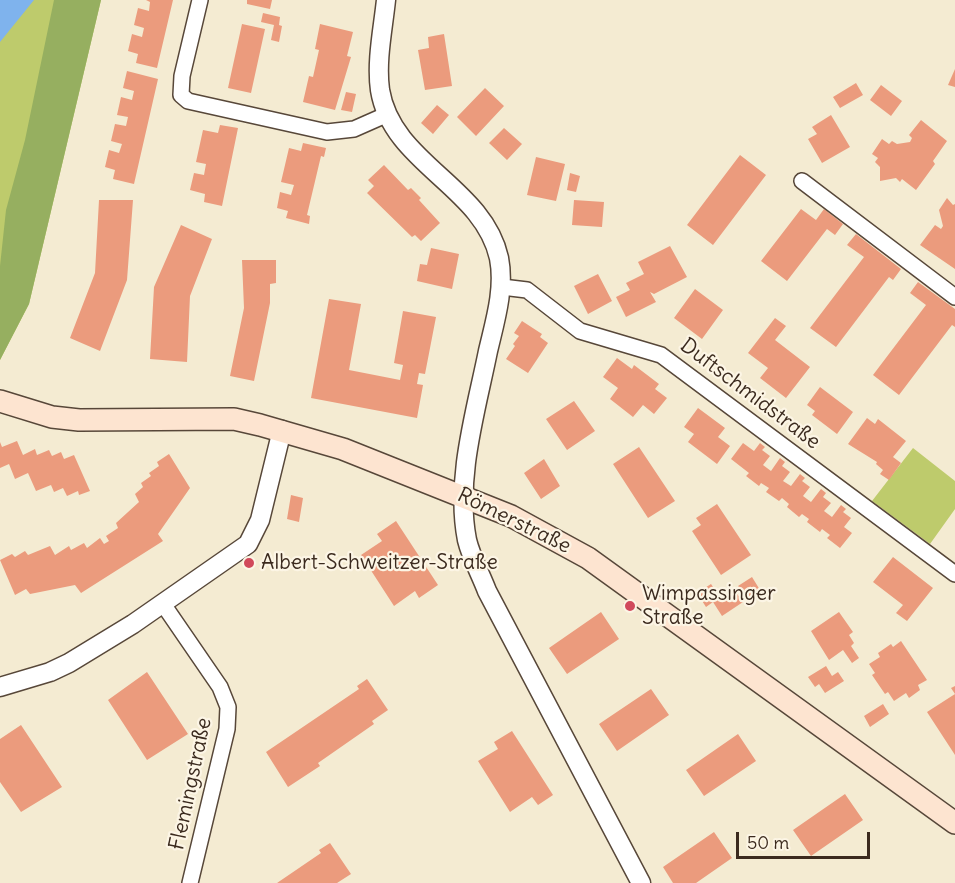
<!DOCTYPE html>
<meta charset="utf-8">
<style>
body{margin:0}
#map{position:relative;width:955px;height:883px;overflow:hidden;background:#f4ebd2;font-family:Delius,sans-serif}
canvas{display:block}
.scale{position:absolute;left:736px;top:832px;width:134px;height:27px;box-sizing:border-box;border:3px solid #3b2a1e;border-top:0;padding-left:8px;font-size:18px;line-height:21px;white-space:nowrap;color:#3b2a1e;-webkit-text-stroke:4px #fcf5e5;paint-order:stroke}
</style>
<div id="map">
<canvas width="955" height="883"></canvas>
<div class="scale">50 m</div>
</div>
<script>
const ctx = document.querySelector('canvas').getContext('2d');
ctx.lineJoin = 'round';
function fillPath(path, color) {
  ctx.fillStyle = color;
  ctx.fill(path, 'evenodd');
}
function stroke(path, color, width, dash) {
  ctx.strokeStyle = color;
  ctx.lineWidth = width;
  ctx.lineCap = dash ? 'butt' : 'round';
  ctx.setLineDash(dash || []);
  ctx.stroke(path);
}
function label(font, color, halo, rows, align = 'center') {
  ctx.font = font + ' Delius,sans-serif';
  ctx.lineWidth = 4.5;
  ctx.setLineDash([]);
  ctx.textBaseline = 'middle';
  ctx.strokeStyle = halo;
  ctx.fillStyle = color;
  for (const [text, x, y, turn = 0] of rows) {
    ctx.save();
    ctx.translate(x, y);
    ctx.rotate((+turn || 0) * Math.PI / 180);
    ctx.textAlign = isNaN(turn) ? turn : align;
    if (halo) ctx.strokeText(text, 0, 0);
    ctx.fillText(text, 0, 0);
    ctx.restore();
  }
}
fillPath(new Path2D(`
 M0 0H101L29 304 0 360Z
 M913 448 955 481V509L930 544 872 501Z`), '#becb6c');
fillPath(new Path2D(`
 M54 0H101L29 304 0 360V266L6 210 25 140Z`), '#96af60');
fillPath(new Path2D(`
 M0 0H34L0 42Z`), '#7fb3ed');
fillPath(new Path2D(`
 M146 0H173L157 68 136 63 138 54 128 51 132 34 142 37 144 28 134 25 138 8 149 11 150 2Z
 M247 0H272L270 9 247 4Z
 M263 13 280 17 279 25 282 26 279 42 271 40 274 25 261 22Z
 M242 24 265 29 251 93 228 88Z
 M320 24 353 32 347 56 351 57 335 110 303 102 309 76 313 77 319 50 315 49Z
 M444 34 452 86 425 90 418 50 429 48 428 37Z
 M955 69V87L948 85Z
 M127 71 158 79 134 184 113 179 115 170 105 167 109 150 119 153 122 144 111 141 115 124 126 126 128 117 117 115 121 97 132 100 134 91 123 88Z
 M856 83 863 95 840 108 833 97Z
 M881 85 902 101 891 116 870 100Z
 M485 88 504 106 476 136 457 117Z
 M346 92 356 94 352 112 341 110Z
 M437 105 449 115 433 134 421 123Z
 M831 115 850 147 822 163 808 139 817 134 812 127Z
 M921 120 947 141 933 161 935 164 916 190 902 179 900 182 896 178 880 181V167L875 162 878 158 872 154 882 139 889 144 892 141 897 144 910 142 912 138 909 135Z
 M220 125 238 128 222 206 204 202 205 194 190 190 194 173 204 175 206 164 196 162 203 130 218 133Z
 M504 128 522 144 507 160 489 143Z
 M303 143 326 148 324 157 321 156 307 215 310 216 309 224 286 218 288 211 277 208 280 192 291 195 294 185 281 182 289 148 301 151Z
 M740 155 766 175 713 245 687 225Z
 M536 157 565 164 556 201 527 195Z
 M384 165 408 190 411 188 421 198 419 200 440 223 421 241 415 235 412 237 367 193 374 186 368 180Z
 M570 173 580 176 576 192 567 190Z
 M947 198 953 205 955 204V269L920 245 935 225 941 229 943 226 939 210Z
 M99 200H133L127 280 100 351 70 338 95 273Z
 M574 200 604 202 602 227 572 225Z
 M801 209 816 220 824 209 843 224 835 235 827 229 787 281 761 261Z
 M181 225 212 239 190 296 187 362 150 359 154 287Z
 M856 234 901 269 893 280 889 277 836 347 810 328 864 257 847 245Z
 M670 246 687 277 654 294 650 292 656 302 626 317 616 297 630 290 626 283 644 274 638 262Z
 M431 248 459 254 452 289 417 281 420 264 427 265Z
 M242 260H276V283L270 284V303L254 381 230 376 244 308Z
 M598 274 612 301 588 314 574 286Z
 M918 282 955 309V327L952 325 899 395 873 375 926 305 910 293Z
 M695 289 723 310 702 339 674 318Z
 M329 299 361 304 349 370 400 380 403 365 394 363 403 311 436 317 425 374 419 373 417 384 423 385 417 418 311 398Z
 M775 318 786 326 775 340 810 367 786 398 760 378 768 368 748 353Z
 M522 321 542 334 540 337 548 343 528 373 506 359 515 346 513 344 519 336 514 333Z
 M617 358 632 369 634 365 659 384 655 389 667 398 654 414 643 405 633 417 610 399 618 388 603 377Z
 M820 387 853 412 837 434 812 415 815 411 807 405Z
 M574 401 595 431 567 450 546 419Z
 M698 408 725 428 718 437 730 446 717 464 688 442 694 434 684 427Z
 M867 418 875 424 878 419 906 441 893 457 901 463 889 480 880 474 883 470 876 464 877 462 848 444Z
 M17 441 23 455 35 449 37 455 49 450 52 456 61 452 64 459 74 455 90 491 79 495 78 491 67 496 63 488 54 492 51 485 36 491 28 473 15 479 9 464 0 468V442L2 447Z
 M743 443 754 451 760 443 765 447 762 450 770 456 763 465 771 471 780 458 785 462 782 466 790 472 783 481 791 486 800 474 805 478 802 481 810 487 803 496 811 502 821 489 826 493 823 497 831 503 824 511 832 517 841 505 846 509 843 512 851 518 844 527 852 533 840 548 827 538 830 535 822 529 820 532 807 522 809 519 802 514 799 517 787 507 789 504 782 498 779 501 766 492 769 488 761 483 759 486 746 476 749 473 731 459Z
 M639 447 675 501 648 518 613 464Z
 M169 454 190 488 158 534 163 541 81 593 75 585 30 594 26 589 15 595 0 560 12 554 15 557 25 551 28 555 50 546 55 555 69 546 71 550 84 543 87 548 100 538 104 544 109 541 106 536 118 528 116 523 139 502 135 494 143 487 141 483 151 476 149 473 159 466 157 462Z
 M544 459 560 486 541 499 524 473Z
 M291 495 303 498 299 522 287 519Z
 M717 504 751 555 721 575 692 531 701 525 696 518Z
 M396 521 438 585 419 598 415 591 394 606 361 555 382 541 377 534Z
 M893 557 933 588 907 621 896 613 903 605 873 582Z
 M752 577 760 590 747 599 738 586Z
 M711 584 720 597 733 588 743 602 722 616 713 602 706 607 697 593Z
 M626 600 636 608 633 612 623 604Z
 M601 612 619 639 567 674 549 648Z
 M839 612 853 632 849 635 854 643 851 646 859 658 852 663 843 650 829 660 811 631Z
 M901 641 927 680 918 685 920 690 909 698 906 693 894 701 888 692 885 694 872 675 875 673 869 664 880 657 878 653 891 644 893 647Z
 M826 666 832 676 838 672 844 681 825 693 819 684 815 687 808 677Z
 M147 672 188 734 147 760 108 700Z
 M367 679 388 710 372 721 374 724 318 763 320 766 288 787 266 752 359 689 357 686Z
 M955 686V755L927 712 955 694 951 688Z
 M651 689 669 715 617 751 599 724Z
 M883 704 889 714 870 727 864 716Z
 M21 725 62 787 21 812 0 782V739Z
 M512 731 553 795 538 805 532 797 510 812 478 761 498 749 494 742Z
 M738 734 756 761 704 796 686 770Z
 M845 794 863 820 811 856 793 830Z
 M714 832 732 858 696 883H673L663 867Z
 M330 843 351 874 337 883H277L321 853 319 850Z`), '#eb9b7d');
const minor = new Path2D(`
 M200 0 182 76 181 95 188 101 327 132 354 129 388 114
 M802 181 955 297
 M502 287 527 290 580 331 661 355 955 574
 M163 604 220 687 228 707 227 729 190 883`);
const tertiary = new Path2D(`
 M386 0C383 29 376 61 380 90 392 164 483 186 499 258 505 289 495 321 488 351 476 411 455 479 467 540 471 557 481 575 487 591L641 883
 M0 687 50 672 69 663 133 624 248 544 260 520 282 430`);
const secondary = new Path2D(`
 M0 401 52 417 79 420 234 419 260 425 343 449 511 516 588 558 955 823`);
stroke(minor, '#574739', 18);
stroke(tertiary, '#574739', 21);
stroke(secondary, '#574739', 24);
stroke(minor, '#fff', 15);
stroke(tertiary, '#fff', 18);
stroke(secondary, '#fde4d0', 21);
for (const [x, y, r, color] of [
 [249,563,6,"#d1495b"],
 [630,606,6,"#d1495b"]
]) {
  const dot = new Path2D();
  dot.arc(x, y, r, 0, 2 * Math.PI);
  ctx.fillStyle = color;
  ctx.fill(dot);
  stroke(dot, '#fcf5e5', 2);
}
label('21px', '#3b2a1e', '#fcf5e5', [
 ["Duftschmidstraße",750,394,37],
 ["Römerstraße",514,521,26],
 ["Flemingstraße",191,784,-78]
]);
label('21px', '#3b2a1e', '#fcf5e5', [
 ["Albert-Schweitzer-Straße",261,563],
 ["Wimpassinger",642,594],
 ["Straße",642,618]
], 'left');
</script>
